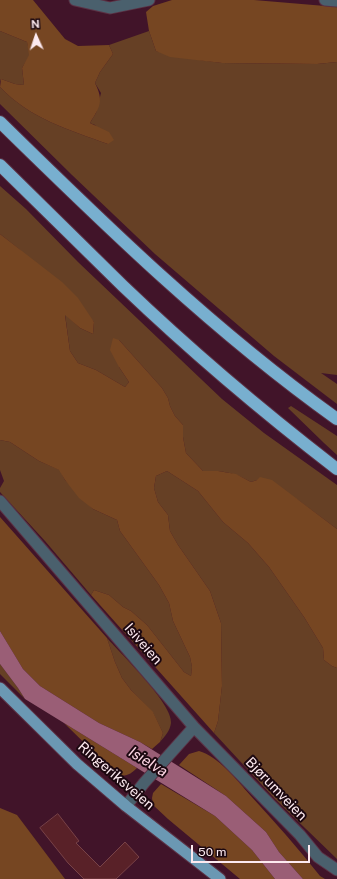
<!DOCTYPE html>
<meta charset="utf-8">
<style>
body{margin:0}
#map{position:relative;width:337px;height:879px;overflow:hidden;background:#411429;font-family:"Public Sans",sans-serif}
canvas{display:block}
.north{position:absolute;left:16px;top:16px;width:40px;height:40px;-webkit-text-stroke:3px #1c0810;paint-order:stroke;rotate:357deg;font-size:11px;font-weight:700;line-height:16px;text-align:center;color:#fdeaf0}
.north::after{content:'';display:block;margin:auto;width:14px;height:18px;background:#fdeaf0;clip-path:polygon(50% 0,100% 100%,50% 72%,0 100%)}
.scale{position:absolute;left:191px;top:845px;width:119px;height:18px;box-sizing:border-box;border:2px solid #fdeaf0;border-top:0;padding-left:5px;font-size:12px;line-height:14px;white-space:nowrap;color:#fdeaf0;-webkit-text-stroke:3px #1c0810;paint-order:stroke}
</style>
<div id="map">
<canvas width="337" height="879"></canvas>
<div class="north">N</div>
<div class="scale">50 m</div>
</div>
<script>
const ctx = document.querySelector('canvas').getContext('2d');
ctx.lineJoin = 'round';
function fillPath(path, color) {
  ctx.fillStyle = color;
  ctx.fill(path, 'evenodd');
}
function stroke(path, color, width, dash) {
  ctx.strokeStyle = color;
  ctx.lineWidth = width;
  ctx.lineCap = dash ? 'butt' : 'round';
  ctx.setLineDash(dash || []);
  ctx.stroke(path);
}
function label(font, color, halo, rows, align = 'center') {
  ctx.font = font + ' "Public Sans",sans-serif';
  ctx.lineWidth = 4;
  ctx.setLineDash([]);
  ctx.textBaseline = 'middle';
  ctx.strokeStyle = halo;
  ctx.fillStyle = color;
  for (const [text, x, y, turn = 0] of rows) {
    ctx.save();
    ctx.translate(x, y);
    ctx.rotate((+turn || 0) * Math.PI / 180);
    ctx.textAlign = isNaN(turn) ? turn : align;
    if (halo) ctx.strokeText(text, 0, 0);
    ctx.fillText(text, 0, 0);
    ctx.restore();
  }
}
fillPath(new Path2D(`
 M0 31 27 42 30 55 22 68 24 85 15 84 1 79 0 82Z
 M149 31 156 51 200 60 222 63 317 64 337 62V375L321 373 337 384V404L274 356 155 254 72 175 0 104V87C29 118 69 130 108 144L95 125 90 123 96 113 101 93 95 83 100 72 113 54 109 45Z
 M0 186 26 209 78 262 222 399 264 433 337 485V529L298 500 257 480 251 482C233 472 224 471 203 471L186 453 183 437V425L175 416 170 406 168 398 162 388 119 340V367L129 382 125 387 96 370 78 363 70 351 65 314 80 328 93 334 94 322 19 249 0 234Z
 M291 406 337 436V455L324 443 288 408Z
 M0 440 10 442 39 461 60 470 65 480 93 509 117 520 120 531 159 585 169 603 173 621 190 657 192 667 191 676 184 672 147 625 131 611 123 607 109 595 94 590 91 595 45 541 0 492V488L4 481 0 470Z
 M167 471 198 491 223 522 248 543 269 567 304 617 323 648 324 660 332 666 337 668V859L275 799 214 733 218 721 222 686 221 623 210 591 178 545 170 531 168 515 158 502 154 488 156 476Z
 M107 638C121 654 173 704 171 723 170 731 165 736 160 742L163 733 153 713 131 690 122 678 115 662Z
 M0 664 18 688 25 699 0 674Z`), '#664025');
fillPath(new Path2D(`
 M0 0H33L65 39 78 46 109 45 113 54 100 72 95 83C104 101 100 107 90 123L109 132 114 140 108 144C69 130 29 118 0 87L1 79 15 84 24 85 22 68 29 55 27 42 0 31Z
 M172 0H254L337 7V62L317 64 222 63 170 57 156 51 149 31 146 12 153 6Z
 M0 234 62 282 78 298 94 322 93 334 80 328 65 315 70 351 78 363 96 370 125 387 129 382 119 367 110 350 113 338 119 340 162 388 168 398 170 406 175 416 183 425V437L186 453 203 471H218L236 474 251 482 257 480 260 477 272 480 337 529V668L332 666 324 660 323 648 304 617 269 567 248 543 223 522 198 491 167 471 156 476 154 488 158 502 168 515 170 531 178 545 210 591 221 623 222 686 218 721 214 733 91 595 94 590 109 595 123 607 131 611 147 625 184 672 191 676 192 667 190 657 173 621 169 603 159 585 120 531 117 520 93 509 79 498 65 480 59 470 39 461 10 442 0 440Z
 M0 517 107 638 115 662 122 678 131 690 153 712 163 733 160 742 152 749 140 742 99 723 40 686 23 669 12 651 0 631Z
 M64 723 137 768C131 774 125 778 116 774Z
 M199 751C218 756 237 780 250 795 274 821 298 848 320 876L325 879H303L279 852 266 832 226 796 179 765 189 754Z
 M161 784 215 816 252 850 275 879H240L168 819 153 805 152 798 153 793Z
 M0 808 17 815 65 879H0Z`), '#764622');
fillPath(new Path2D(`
 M0 631 23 669 40 686 99 723 140 742 226 796 266 832 279 852 303 879H275L252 850 215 816 25 699 18 688 0 664Z`), '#9a5e76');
const building = new Path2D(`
 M58 814 79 841 76 843 100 867 125 842 139 857 116 879H84L68 863 40 828Z`);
fillPath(building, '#592128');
stroke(building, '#784247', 1);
const minor = new Path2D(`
 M75 0 110 8 149 0
 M325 0 337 1
 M0 501 194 727 300 835 318 857 337 870
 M126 806 144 783 194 727`);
const primary = new Path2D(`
 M0 688 77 764 126 806 220 879`);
const motorway = new Path2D(`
 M0 122C107 227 215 332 337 419
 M0 165C41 205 82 246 123 286 191 351 263 412 337 469`);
stroke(minor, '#5b3245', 13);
stroke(primary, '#5b3245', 13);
stroke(motorway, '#5b3245', 14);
stroke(minor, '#4a606d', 11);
stroke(primary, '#6b98b3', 11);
stroke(motorway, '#78afcf', 12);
label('14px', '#fdeaf0', '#1c0810', [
 ["Isiveien",143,644,49],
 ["Ringeriksveien",116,776,41],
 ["Bjørumveien",276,789,46]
]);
label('italic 15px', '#fed8e6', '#1c0810', [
 ["Isielva",148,762,32]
]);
</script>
